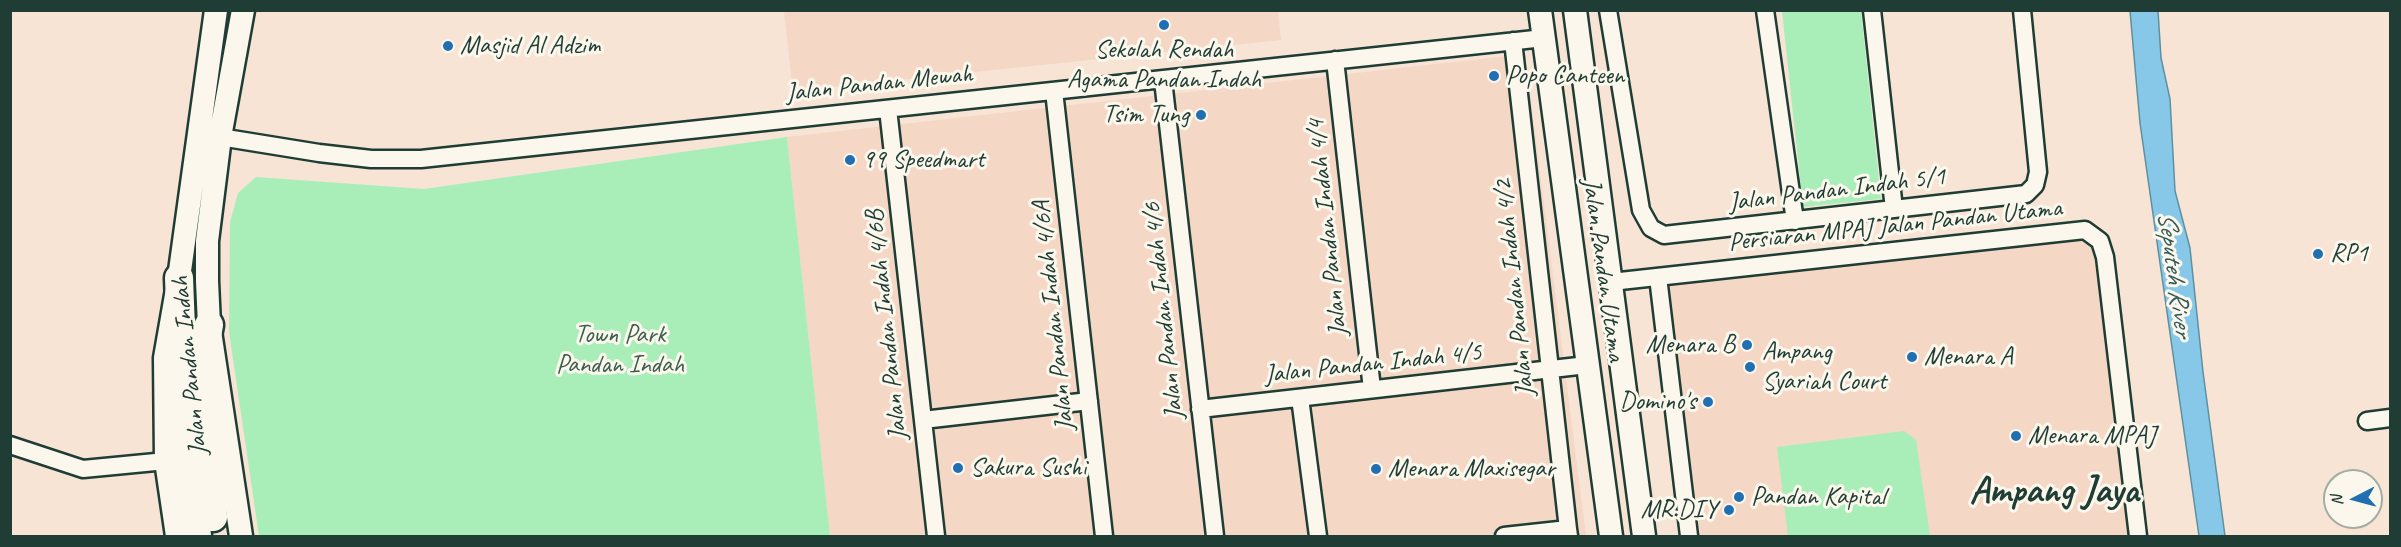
<!DOCTYPE html>
<style>
body{margin:0}
#map{position:relative;width:2401px;height:547px;overflow:hidden;background:#f7e4d5;font-family:Caveat,sans-serif}
canvas{display:block}
.frame{position:absolute;inset:0;border:12px solid #1f3d34;pointer-events:none}
.north{position:absolute;left:2323px;top:469px;width:60px;height:60px;box-sizing:border-box;background:#fbf7ec;border:2px solid #a3ada2;border-radius:50%;rotate:264deg;font-size:16px;font-weight:700;line-height:24px;text-align:center;color:#1f3d34}
.north::after{content:'';display:block;margin:auto;width:21px;height:27px;background:#1f6fb2;clip-path:polygon(50% 0,100% 100%,50% 72%,0 100%)}
</style>
<div id="map">
<canvas width="2401" height="547"></canvas>
<div class="frame"></div>
<div class="north">N</div>
</div>
<script>
const ctx = document.querySelector('canvas').getContext('2d');
ctx.lineJoin = 'round';
function fill(path, color) { ctx.fillStyle = color; ctx.fill(path, 'evenodd'); }
const shape = rows => new Path2D(rows.map(r => 'M' + r).join(''));
function stroke(path, color, width, dash) { ctx.strokeStyle = color; ctx.lineWidth = width; ctx.lineCap = dash ? 'butt' : 'round'; ctx.setLineDash(dash || []); ctx.stroke(path); }
function write(font, color, halo, rows, align = 'center') {
  ctx.font = font + ' Caveat,sans-serif'; ctx.lineWidth = 6; ctx.setLineDash([]); ctx.textBaseline = 'middle'; ctx.strokeStyle = halo; ctx.fillStyle = color; for (const [text, x, y, turn = 0] of rows) {
    ctx.save(); ctx.translate(x, y); ctx.rotate((+turn || 0) * Math.PI / 180); ctx.textAlign = isNaN(turn) ? turn : align; if (halo) ctx.strokeText(text, 0, 0); ctx.fillText(text, 0, 0); ctx.restore();
  }
}
const built = shape([
 [784,11,1278,11,1281,40,793,91],
 [1525,54,1586,536,830,536,787,137],
 [2080,237,2093,246,2098,259,2131,536,1696,536,1666,283]
]);
const green = shape([
 [1782,11,1861,11,1881,199,1803,207],
 [787,137,830,536,259,536,229,332,230,222,238,193,256,177,424,189],
 [1904,431,1916,440,1930,536,1788,536,1777,447]
]);
const water = shape([
 [2130,11,2158,11,2161,58,2170,99,2175,191,2190,248,2203,372,2225,536,2199,536,2140,123,2130,11]
]);
const minor = shape([
 [1608,10,1641,210,1651,228,1664,235,2026,194,2035,185,2038,172,2022,10],
 [1765,10,1795,221],
 [1872,10,1894,209],
 [1513,41,1568,529],
 [1335,60,1372,389],
 [1163,80,1215,536],
 [1054,91,1104,536],
 [888,109,936,536],
 [220,137,319,153,371,159,421,159,1544,38],
 [1658,277,1689,536],
 [1611,282,2085,230,2100,241,2105,257,2138,536],
 [1300,398,1318,536],
 [1200,409,1587,365],
 [923,420,1089,401],
 [2367,421,2390,418],
 [10,445,83,469,166,461],
 [1504,536,1568,529,1569,536]
]);
const secondary = shape([
 [1540,10,1611,536],
 [1575,10,1644,536],
 [177,536,166,461,165,358,179,278,216,10],
 [241,536,209,325,207,281,207,241,220,137,243,10]
]);
const motorway = shape([
 [179,278,185,431,197,536],
 [209,325,201,369,213,517]
]);
const markers = [
 [1164,25,6,"#1f6fb2"],
 [448,46,6,"#1f6fb2"],
 [1494,76,6,"#1f6fb2"],
 [1201,115,6,"#1f6fb2"],
 [850,160,6,"#1f6fb2"],
 [2318,254,6,"#1f6fb2"],
 [1747,345,6,"#1f6fb2"],
 [1912,357,6,"#1f6fb2"],
 [1750,367,6,"#1f6fb2"],
 [1708,402,6,"#1f6fb2"],
 [2016,436,6,"#1f6fb2"],
 [958,468,6,"#1f6fb2"],
 [1376,469,6,"#1f6fb2"],
 [1739,497,6,"#1f6fb2"],
 [1729,510,6,"#1f6fb2"]
];
const poiNames = [
 ["Masjid Al Adzim",460,46],
 ["Sekolah Rendah",1164,50,"center"],
 ["Agama Pandan Indah",1164,80,"center"],
 ["Popo Canteen",1506,76],
 ["Tsim Tung",1189,115,"right"],
 ["99 Speedmart",862,160],
 ["RP1",2330,254],
 ["Menara B",1735,345,"right"],
 ["Ampang",1762,352],
 ["Syariah Court",1762,382],
 ["Menara A",1924,357],
 ["Domino's",1696,402,"right"],
 ["Menara MPAJ",2028,436],
 ["Sakura Sushi",970,468],
 ["Menara Maxisegar",1388,469],
 ["Pandan Kapital",1751,497],
 ["MR.DIY",1717,510,"right"]
];
const streetNames = [
 ["Jalan Pandan Mewah",879,84,-6],
 ["Jalan Pandan Indah 5/1",1837,190,-7],
 ["Persiaran MPAJ Jalan Pandan Utama",1895,226,-6],
 ["Jalan Pandan Indah 4/4",1328,228,-96],
 ["Jalan Pandan Utama",1603,270,82],
 ["Jalan Pandan Indah 4/2",1515,288,-96],
 ["Jalan Pandan Indah 4/6",1164,311,-96],
 ["Jalan Pandan Indah 4/6A",1054,316,-96],
 ["Jalan Pandan Indah 4/6B",887,325,-96],
 ["Jalan Pandan Indah 4/5",1373,364,-6],
 ["Jalan Pandan Indah",190,366,-96]
];
const parkNames = [
 ["Town Park",620,335],
 ["Pandan Indah",620,365]
];
const waterNames = [
 ["Seputeh River",2174,274,82]
];
const townNames = [
 ["Ampang Jaya",2054,492]
];
fill(built, '#f4d7c5');
fill(green, '#a9eeb9');
fill(water, '#87c8e8');
stroke(water, '#5d90a0', 1.5);
stroke(minor, '#1f3d34', 21);
stroke(secondary, '#1f3d34', 27);
stroke(motorway, '#1f3d34', 33);
stroke(minor, '#fbf7ec', 16);
stroke(secondary, '#fbf7ec', 22);
stroke(motorway, '#fbf7ec', 28);
for (const [x, y, r, color] of markers) { const dot = new Path2D(); dot.arc(x, y, r, 0, 2 * Math.PI); ctx.fillStyle = color; ctx.fill(dot); stroke(dot, '#fbf7ec', 2); }
write('26px', '#1f3d34', '#fbf7ec', poiNames, 'left');
write('26px', '#1f3d34', '#fbf7ec', streetNames);
write('26px', '#3b604f', '#fbf7ec', parkNames);
write('italic 27px', '#345958', '#fbf7ec', waterNames);
write('bold 38px', '#1f3d34', '#fbf7ec', townNames);
</script>
